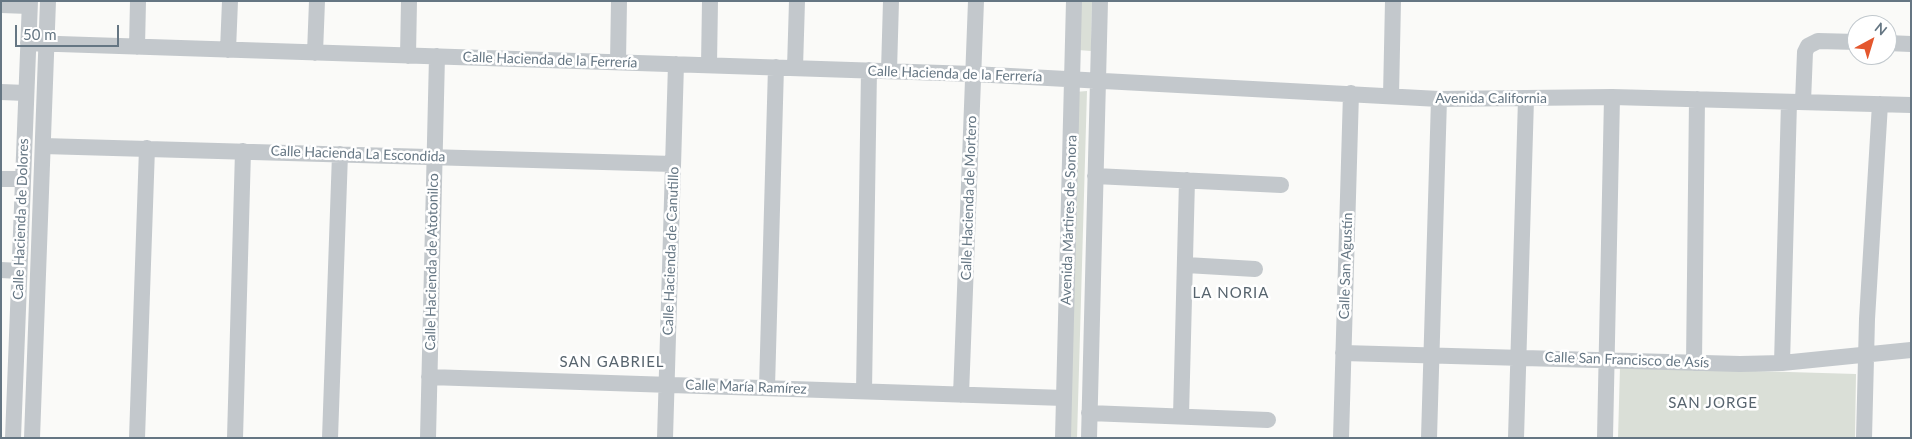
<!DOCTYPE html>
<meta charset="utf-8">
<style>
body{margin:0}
#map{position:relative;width:1912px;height:439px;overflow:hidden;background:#fafaf8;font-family:Lato,sans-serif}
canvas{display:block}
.frame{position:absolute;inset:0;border:2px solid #657683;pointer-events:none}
.north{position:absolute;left:1847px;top:15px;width:50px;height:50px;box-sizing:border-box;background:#fff;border:1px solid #c1c8cd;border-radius:50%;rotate:39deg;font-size:14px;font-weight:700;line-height:20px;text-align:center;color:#657683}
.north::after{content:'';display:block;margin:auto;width:18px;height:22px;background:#e4572e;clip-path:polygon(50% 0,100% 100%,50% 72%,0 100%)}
.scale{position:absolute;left:15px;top:25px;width:104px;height:22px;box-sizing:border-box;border:2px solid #657683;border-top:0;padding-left:6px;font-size:15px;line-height:18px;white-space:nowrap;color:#657683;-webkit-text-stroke:4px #fff;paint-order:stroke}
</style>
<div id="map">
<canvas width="1912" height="439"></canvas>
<div class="frame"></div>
<div class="north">N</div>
<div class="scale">50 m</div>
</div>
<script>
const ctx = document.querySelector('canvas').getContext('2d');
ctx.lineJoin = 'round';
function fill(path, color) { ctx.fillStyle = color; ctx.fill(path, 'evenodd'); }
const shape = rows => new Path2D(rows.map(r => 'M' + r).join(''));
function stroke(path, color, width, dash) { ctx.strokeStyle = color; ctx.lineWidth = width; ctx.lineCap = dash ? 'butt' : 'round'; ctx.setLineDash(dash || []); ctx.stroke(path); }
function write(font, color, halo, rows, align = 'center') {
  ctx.font = font + ' Lato,sans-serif'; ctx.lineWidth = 5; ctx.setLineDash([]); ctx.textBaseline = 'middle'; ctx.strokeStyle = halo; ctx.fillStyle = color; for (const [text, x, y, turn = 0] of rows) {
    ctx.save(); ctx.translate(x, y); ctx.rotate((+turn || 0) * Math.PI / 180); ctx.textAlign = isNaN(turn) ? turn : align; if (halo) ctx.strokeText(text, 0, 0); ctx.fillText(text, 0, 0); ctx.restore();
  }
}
const green = shape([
 [1079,1,1092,1,1091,51,1078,50],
 [1087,91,1077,438,1066,438,1075,92],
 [1620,367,1856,374,1855,438,1618,438]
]);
const minor = shape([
 [1,5,29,6],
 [28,43,973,74,1439,99,1612,97,1911,105],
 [1887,43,1911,44],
 [137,47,138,1],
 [228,50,230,1],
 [315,53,317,1],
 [408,56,409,1],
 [618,62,619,1],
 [709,65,710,1],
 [795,68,797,1],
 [889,71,891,1],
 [1,92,26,93],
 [1391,96,1393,1],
 [1803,102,1805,52,1808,46,1818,41,1857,42],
 [43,146,673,164],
 [1095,176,1281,185],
 [1,179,23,179],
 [1186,265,1255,269],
 [1,270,19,271],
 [1343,353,1740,364,1782,363,1911,350],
 [1694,363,1697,99],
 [1782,363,1789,102],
 [429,377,1064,398],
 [767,387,776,67],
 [864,391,869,70],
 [961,395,976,1],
 [1089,413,1268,420],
 [1181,416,1187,180],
 [13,438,30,1],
 [32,438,48,1],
 [137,438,147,148],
 [235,438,243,151],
 [330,438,340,154],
 [428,438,437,56],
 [665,438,676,64],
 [1063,438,1074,1],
 [1089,438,1100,1],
 [1341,438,1351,93],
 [1429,438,1439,99],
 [1516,438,1526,99],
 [1605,438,1612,97],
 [1864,438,1867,319,1880,104]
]);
const streetNames = [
 ["Calle Hacienda de la Ferrería",550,60,2],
 ["Calle Hacienda de la Ferrería",955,74,2],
 ["Avenida California",1491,98],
 ["Calle Hacienda La Escondida",358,154,2],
 ["Calle Hacienda de Mortero",969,198,-88],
 ["Calle Hacienda de Dolores",21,219,-88],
 ["Avenida Mártires de Sonora",1069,220,-88],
 ["Calle Hacienda de Canutillo",671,251,-88],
 ["Calle Hacienda de Atotonilco",432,262,-89],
 ["Calle San Agustín",1346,266,-88],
 ["Calle San Francisco de Asís",1627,360,2],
 ["Calle María Ramírez",746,387,2]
];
const neighbourhoodNames = [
 ["LA NORIA",1231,293],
 ["SAN GABRIEL",612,362],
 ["SAN JORGE",1713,403]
];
fill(green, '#dadfd7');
stroke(minor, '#c3c8cc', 16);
write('14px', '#657683', '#fff', streetNames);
ctx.letterSpacing = '1px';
write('15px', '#57646e', '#fff', neighbourhoodNames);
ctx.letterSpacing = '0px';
</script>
